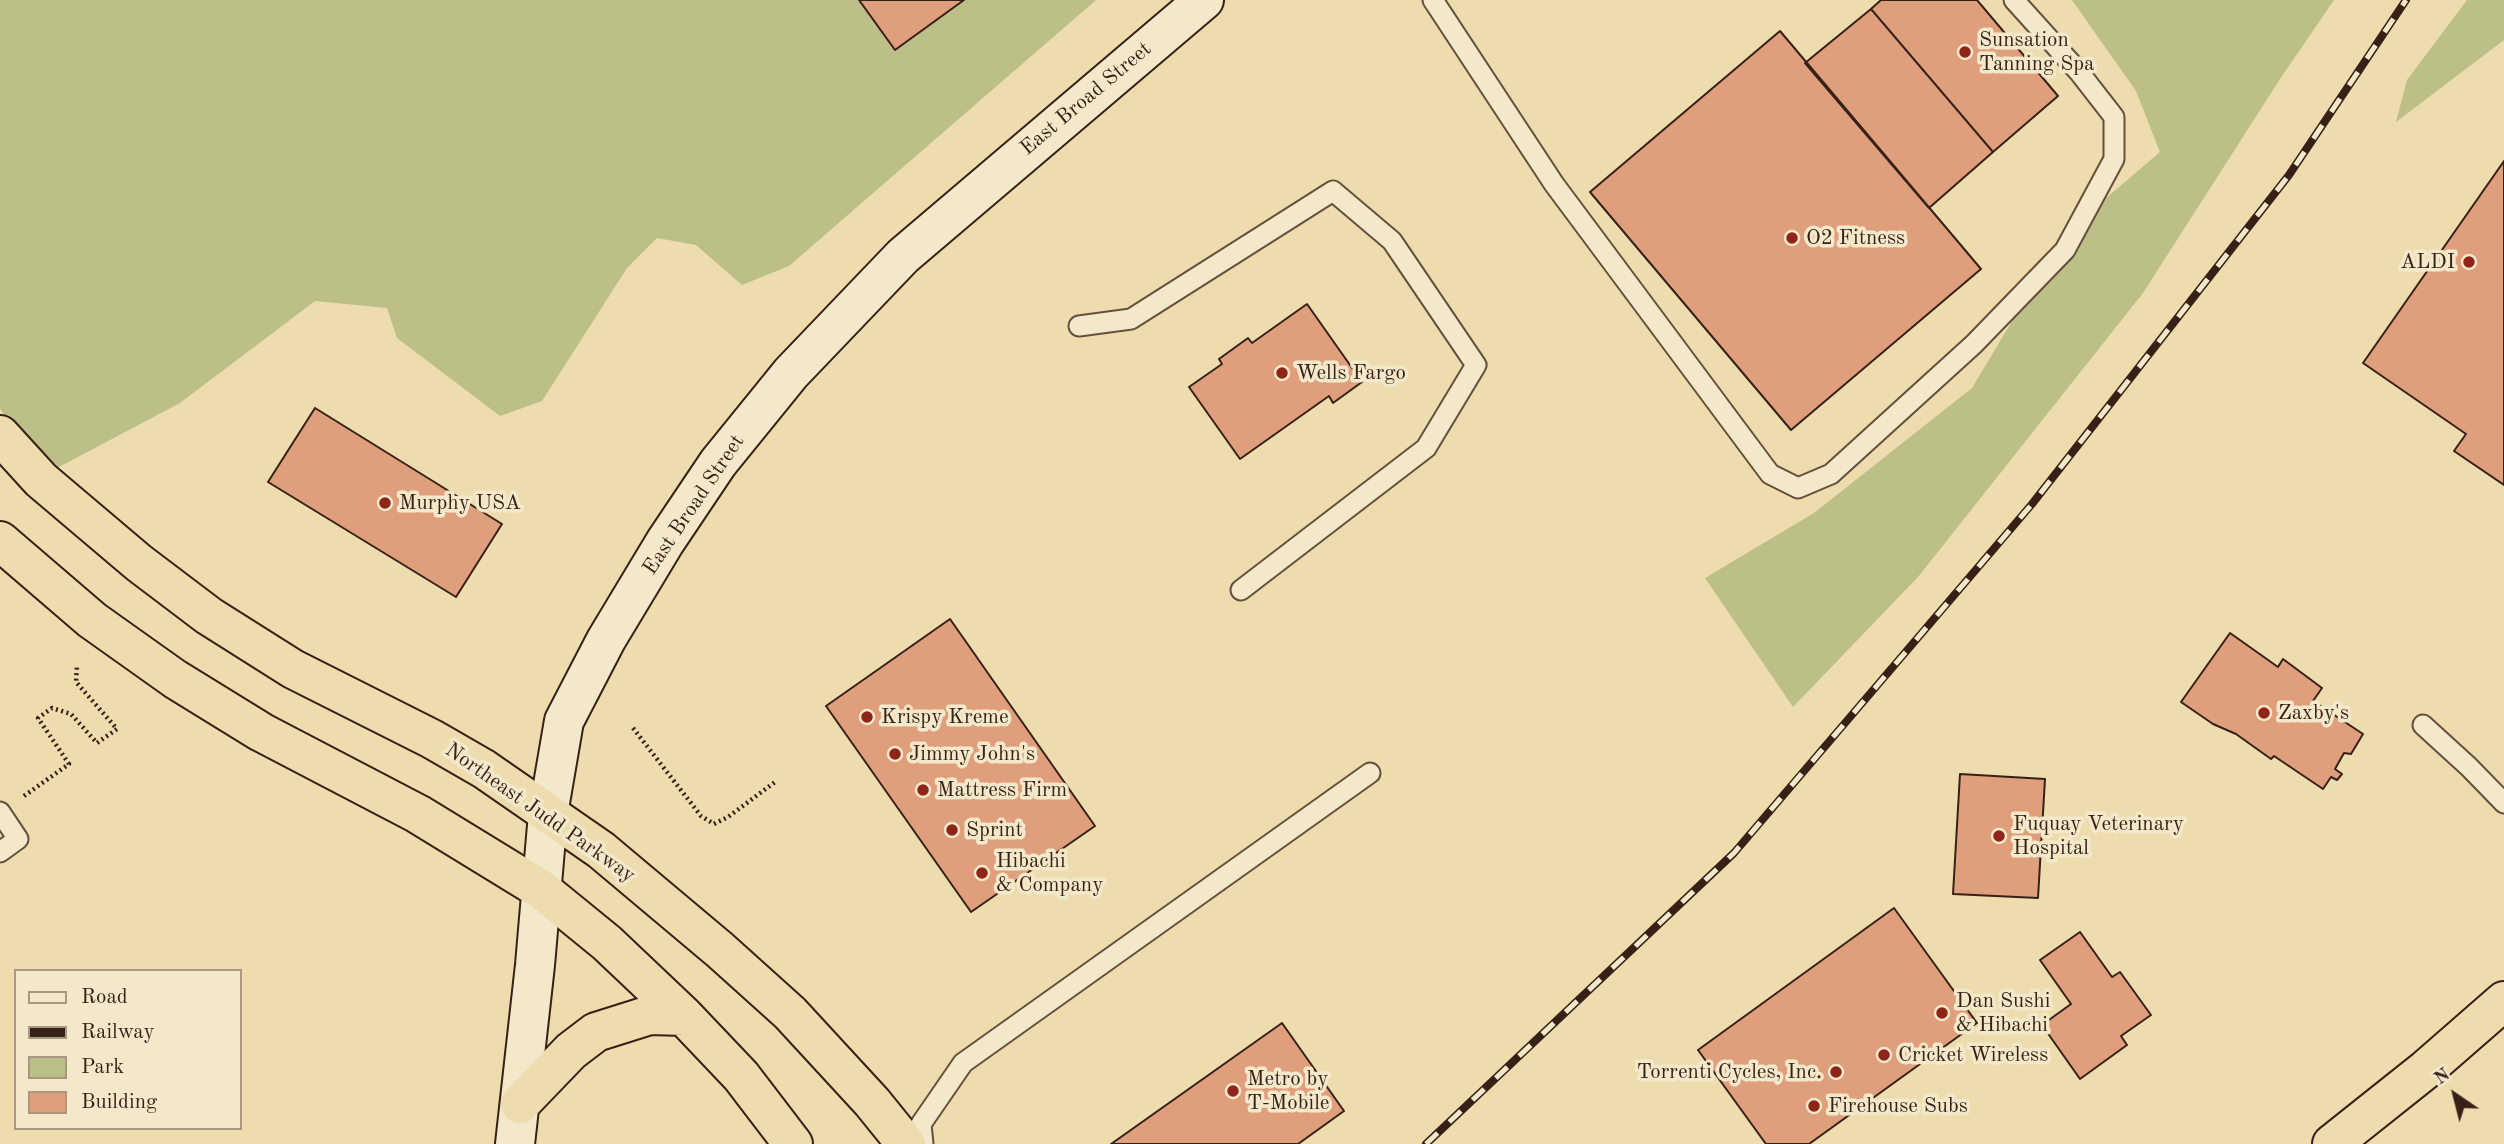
<!DOCTYPE html>
<style>
body{margin:0}
#map{position:relative;width:2504px;height:1144px;overflow:hidden;background:#eddcad;font-family:"Old Standard TT",serif}
canvas{display:block}
.legend{position:absolute;left:14px;top:969px;width:228px;height:161px;box-sizing:border-box;background:#f3e8ca;border:2px solid #a89882;margin:0;padding:9px 12px;list-style:none;font-size:21px;color:#372117}
.legend li{display:flex;align-items:center;gap:14px;height:35px}
.legend b{width:35px;border:2px solid #a89882}
.north{position:absolute;left:2420px;top:1060px;width:70px;height:70px;-webkit-text-stroke:5px #f3e8ca;paint-order:stroke;rotate:325deg;font-size:19px;font-weight:700;line-height:28px;text-align:center;color:#372117}
.north::after{content:'';display:block;margin:auto;width:24px;height:32px;background:#372117;clip-path:polygon(50% 0,100% 100%,50% 72%,0 100%)}
</style>
<div id="map">
<canvas width="2504" height="1144"></canvas>
<ul class="legend">
<li><b style="height:9px;background:#f3e8ca"></b>Road</li>
<li><b style="height:9px;background:#372117"></b>Railway</li>
<li><b style="height:19px;background:#bcbf87"></b>Park</li>
<li><b style="height:19px;background:#e09f7c"></b>Building</li>
</ul>
<div class="north">N</div>
</div>
<script>
const ctx = document.querySelector('canvas').getContext('2d');
ctx.lineJoin = 'round';
function fill(path, color) { ctx.fillStyle = color; ctx.fill(path, 'evenodd'); }
const shape = rows => new Path2D(rows.map(r => 'M' + r).join(''));
function stroke(path, color, width, dash) { ctx.strokeStyle = color; ctx.lineWidth = width; ctx.lineCap = dash ? 'butt' : 'round'; ctx.setLineDash(dash || []); ctx.stroke(path); }
function write(font, color, halo, rows, align = 'center') {
  ctx.font = font + ' "Old Standard TT",serif'; ctx.lineWidth = 7; ctx.setLineDash([]); ctx.textBaseline = 'middle'; ctx.strokeStyle = halo; ctx.fillStyle = color; for (const [text, x, y, turn = 0] of rows) {
    ctx.save(); ctx.translate(x, y); ctx.rotate((+turn || 0) * Math.PI / 180); ctx.textAlign = isNaN(turn) ? turn : align; if (halo) ctx.strokeText(text, 0, 0); ctx.fillText(text, 0, 0); ctx.restore();
  }
}
const green = shape([
 [0,0,1096,0,789,266,742,285,696,245,657,238,627,268,542,401,500,416,397,338,387,308,315,301,180,403,57,468,8,420,0,409],
 [2072,0,2334,0,2280,79,2143,293,1918,577,1793,707,1705,578,1814,513,1972,388,2064,234,2160,152,2136,91],
 [2467,0,2504,0,2504,40,2396,122,2407,80]
]);
const building = shape([
 [859,0,964,0,895,50,859,0],
 [1881,0,1977,0,2058,96,1993,152,1871,9,1881,0],
 [1871,9,1993,152,1929,208,1805,63,1871,9],
 [1780,31,1981,269,1791,430,1590,192,1780,31],
 [2504,161,2504,485,2454,451,2466,434,2363,363,2504,161],
 [1307,304,1362,382,1333,403,1329,396,1240,459,1189,387,1222,364,1219,359,1248,338,1252,343,1307,304],
 [315,408,502,524,456,597,268,482,315,408],
 [950,619,1095,826,971,912,826,706,950,619],
 [2230,633,2278,667,2283,659,2322,688,2313,701,2363,734,2351,754,2344,753,2335,769,2342,774,2337,780,2331,777,2323,789,2274,756,2271,759,2236,734,2213,724,2181,702,2230,633],
 [1960,774,2045,779,2038,898,1953,894,1960,774],
 [1894,908,1977,1023,1809,1144,1766,1144,1698,1050,1894,908],
 [2080,932,2112,977,2120,972,2151,1015,2121,1036,2127,1045,2080,1079,2042,1025,2071,1004,2040,960,2080,932],
 [1282,1023,1344,1111,1298,1144,1111,1144,1282,1023]
]);
const path = shape([
 [633,728,701,816,714,824,728,817,775,782],
 [24,796,69,764,38,718,52,708,71,714,97,743,117,729,76,682,77,666]
]);
const service = shape([
 [1433,0,1554,184,1770,474,1798,488,1831,474,1974,344,2065,250,2114,159,2114,117,2079,72,2014,0],
 [1079,326,1131,319,1333,191,1392,241,1476,365,1426,448,1241,590],
 [2423,725,2469,767,2504,803],
 [0,812,18,839,0,852],
 [923,1144,921,1124,963,1063,1370,773]
]);
const secondary = shape([
 [515,1144,535,965,548,814,564,721,606,640,665,542,718,463,791,373,903,256,1204,0]
]);
const trunk = shape([
 [0,435,41,480,139,563,209,616,293,669,432,739,484,769,601,850,720,950,790,1013,872,1102,906,1144],
 [0,541,92,620,175,679,261,732,418,814,542,890,607,943,684,1016,741,1076,793,1144],
 [520,1104,571,1051,596,1032,650,1015,684,1016],
 [2332,1144,2425,1070,2504,1001]
]);
const rail = shape([
 [1426,1144,1734,853,2032,504,2289,175,2406,0]
]);
const markers = [
 [1965,52,7,"#8f2418"],
 [1792,238,7,"#8f2418"],
 [2469,262,7,"#8f2418"],
 [1282,373,7,"#8f2418"],
 [385,503,7,"#8f2418"],
 [2264,713,7,"#8f2418"],
 [867,717,7,"#8f2418"],
 [895,754,7,"#8f2418"],
 [923,790,7,"#8f2418"],
 [952,830,7,"#8f2418"],
 [1999,836,7,"#8f2418"],
 [982,873,7,"#8f2418"],
 [1942,1013,7,"#8f2418"],
 [1884,1055,7,"#8f2418"],
 [1836,1072,7,"#8f2418"],
 [1233,1091,7,"#8f2418"],
 [1814,1106,7,"#8f2418"]
];
const poiNames = [
 ["Sunsation",1979,40],
 ["Tanning Spa",1979,64],
 ["O2 Fitness",1806,238],
 ["ALDI",2455,262,"right"],
 ["Wells Fargo",1296,373],
 ["Murphy USA",399,503],
 ["Zaxby's",2278,713],
 ["Krispy Kreme",881,717],
 ["Jimmy John's",909,754],
 ["Mattress Firm",937,790],
 ["Fuquay Veterinary",2013,824],
 ["Hospital",2013,848],
 ["Sprint",966,830],
 ["Hibachi",996,861],
 ["& Company",996,885],
 ["Dan Sushi",1956,1001],
 ["& Hibachi",1956,1025],
 ["Cricket Wireless",1898,1055],
 ["Torrenti Cycles, Inc.",1822,1072,"right"],
 ["Metro by",1247,1079],
 ["T-Mobile",1247,1103],
 ["Firehouse Subs",1828,1106]
];
const streetNames = [
 ["East Broad Street",1086,99,-40],
 ["East Broad Street",694,505,-56],
 ["Northeast Judd Parkway",540,813,35]
];
fill(green, '#bcbf87');
fill(building, '#e09f7c');
stroke(building, '#372117', 2);
stroke(service, '#64503c', 23);
stroke(secondary, '#372117', 42);
stroke(trunk, '#372117', 42);
stroke(path, '#372117', 4.5, [2, 3.5]);
stroke(service, '#f3e8ca', 19);
stroke(secondary, '#f3e8ca', 38);
stroke(trunk, '#eddcad', 38);
stroke(rail, '#372117', 8);
stroke(rail, '#f3e8ca', 5, [16]);
for (const [x, y, r, color] of markers) { const dot = new Path2D(); dot.arc(x, y, r, 0, 2 * Math.PI); ctx.fillStyle = color; ctx.fill(dot); stroke(dot, '#f3e8ca', 2.5); }
write('21px', '#372117', '#f3e8ca', poiNames, 'left');
write('21px', '#372117', '#f3e8ca', streetNames);
</script>
